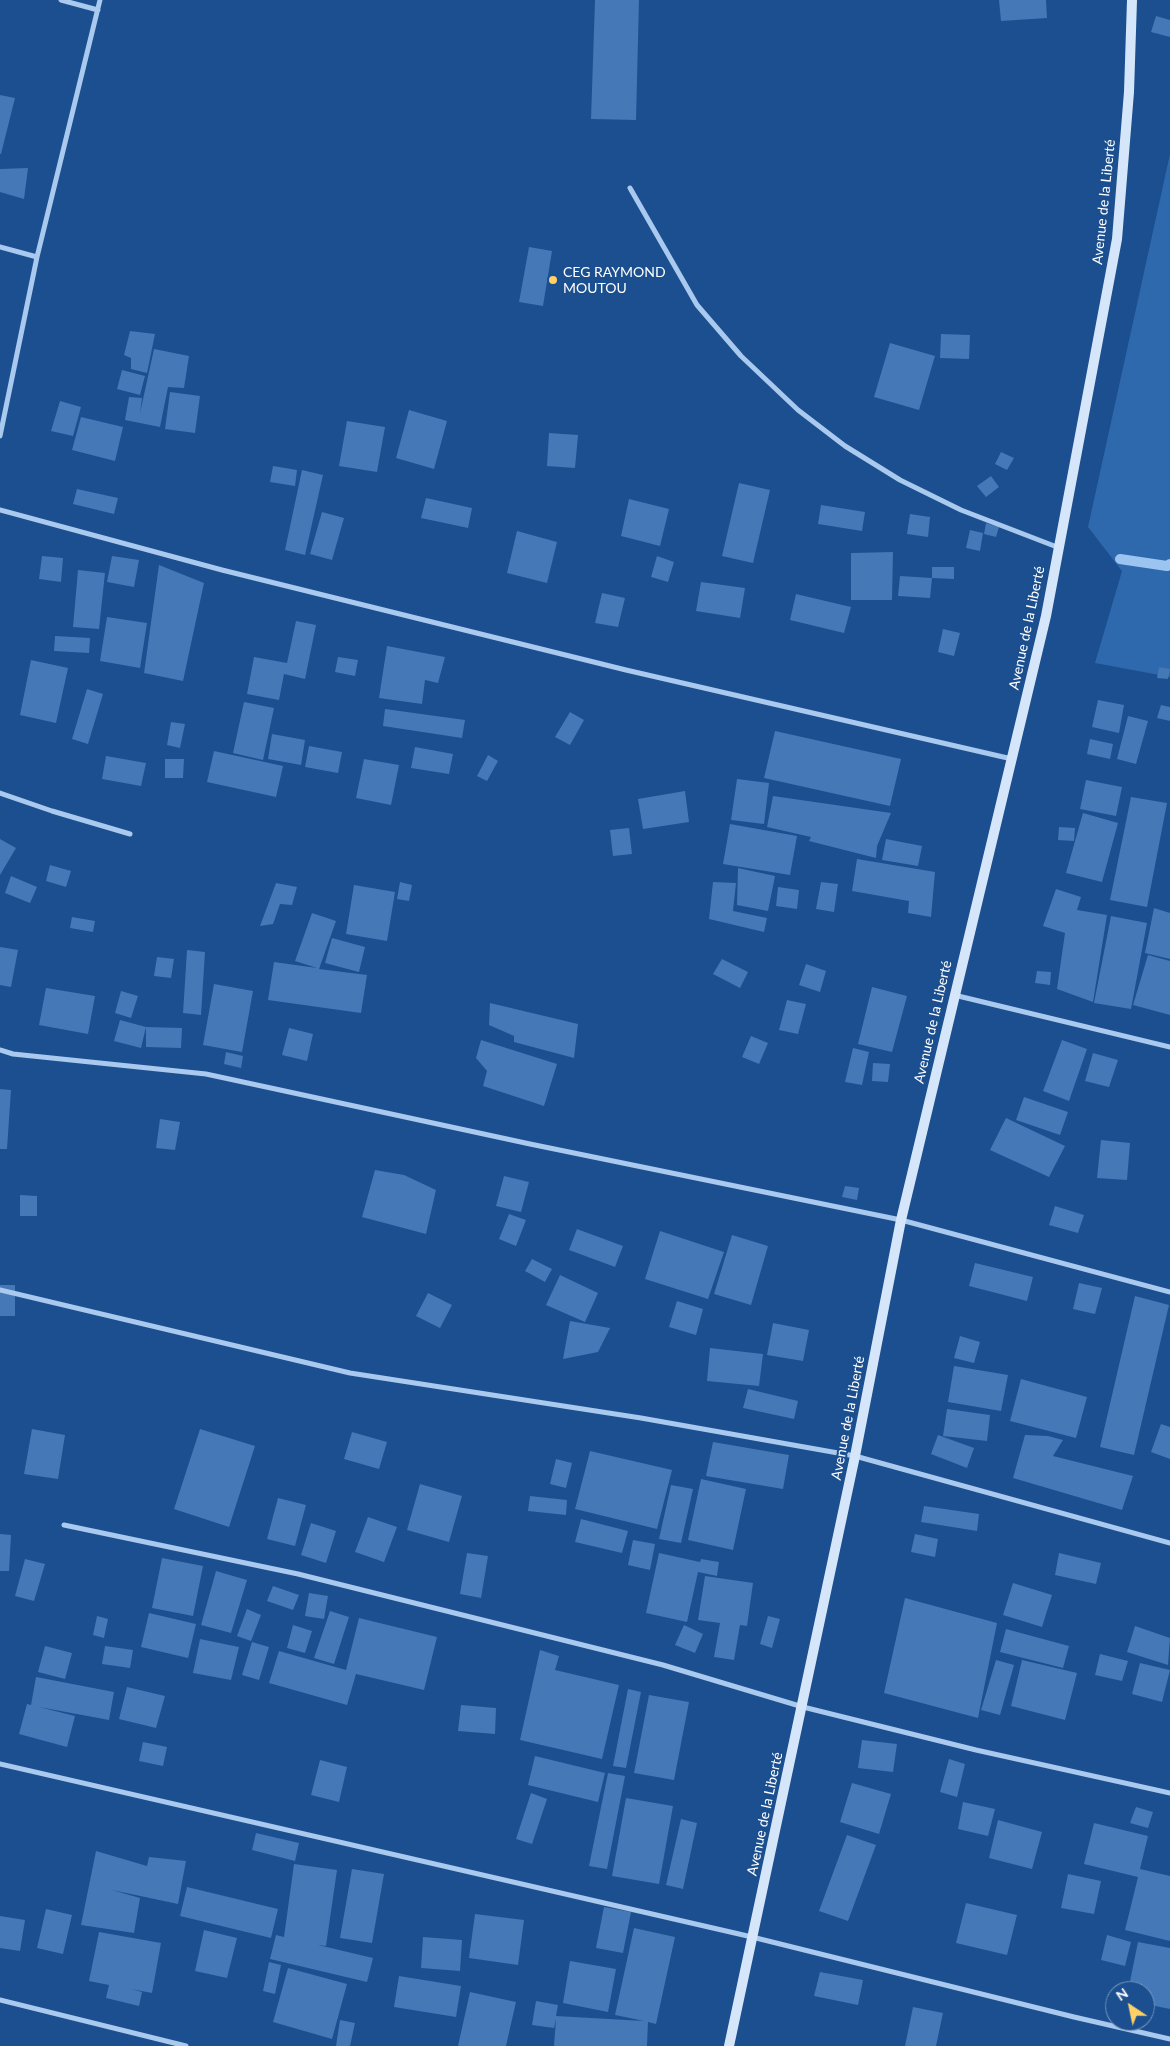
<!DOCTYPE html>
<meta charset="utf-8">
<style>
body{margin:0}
#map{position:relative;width:1170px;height:2046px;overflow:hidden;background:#1b4f8f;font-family:Lato,sans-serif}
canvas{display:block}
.north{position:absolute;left:1105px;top:1981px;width:50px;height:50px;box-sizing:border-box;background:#1b4f8f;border:1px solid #7695bc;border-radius:50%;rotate:326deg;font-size:14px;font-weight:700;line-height:20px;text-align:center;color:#fff}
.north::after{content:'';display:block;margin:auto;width:18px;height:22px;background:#ffd166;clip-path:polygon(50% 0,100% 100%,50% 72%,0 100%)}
</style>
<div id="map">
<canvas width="1170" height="2046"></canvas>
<div class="north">N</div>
</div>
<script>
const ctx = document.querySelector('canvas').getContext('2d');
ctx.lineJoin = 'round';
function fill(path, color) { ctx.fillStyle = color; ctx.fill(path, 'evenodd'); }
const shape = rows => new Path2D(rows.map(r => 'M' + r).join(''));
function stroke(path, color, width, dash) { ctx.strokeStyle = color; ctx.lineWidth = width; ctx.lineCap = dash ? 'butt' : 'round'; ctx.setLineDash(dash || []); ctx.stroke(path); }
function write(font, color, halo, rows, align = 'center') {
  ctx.font = font + ' Lato,sans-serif'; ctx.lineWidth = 4; ctx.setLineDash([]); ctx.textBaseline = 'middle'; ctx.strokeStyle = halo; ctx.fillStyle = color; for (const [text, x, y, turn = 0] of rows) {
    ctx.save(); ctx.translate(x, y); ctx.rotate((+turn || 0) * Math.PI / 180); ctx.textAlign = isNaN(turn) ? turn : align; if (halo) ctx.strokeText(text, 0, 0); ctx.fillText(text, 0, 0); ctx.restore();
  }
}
const green = shape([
 [1170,154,1170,677,1095,663,1122,571,1088,527]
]);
const stream = shape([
 [1120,559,1167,566,1170,564]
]);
const building = shape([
 [595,0,639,0,636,120,591,119],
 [999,0,1046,0,1047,18,1001,21],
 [1156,16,1170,20,1170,37,1151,32],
 [0,95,15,98,1,154,0,154],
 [28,168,24,199,0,192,0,169],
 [529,247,552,251,543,306,519,302],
 [130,331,155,334,147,373,131,369,131,358,124,355],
 [941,334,970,335,969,359,940,358],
 [890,343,935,356,919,410,874,397],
 [154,349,189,356,184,388,168,387,160,427,125,420,129,397,142,398,140,413],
 [122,370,145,376,140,395,117,389],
 [170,392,200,396,195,433,165,429],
 [60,401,81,407,73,436,51,431],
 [409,410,447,421,434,469,396,458],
 [81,417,123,427,115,461,72,450],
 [347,421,385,427,377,472,339,466],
 [549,433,578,435,575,468,547,466],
 [1001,452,1014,458,1007,470,995,464],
 [273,466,297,470,295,486,270,482],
 [302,470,323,475,305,555,285,550],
 [991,476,999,487,986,497,977,486],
 [739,483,770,490,753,563,722,556],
 [77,489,118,498,114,514,73,504],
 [426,498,472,508,468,528,421,518],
 [629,499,669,509,660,546,621,536],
 [821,505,865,512,862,531,818,524],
 [322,512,344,518,332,560,310,554],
 [910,514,930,517,928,537,907,534],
 [986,523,999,527,996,537,984,534],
 [970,530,983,533,980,551,966,548],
 [517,531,557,542,547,583,507,573],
 [893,552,892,600,851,600,851,553],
 [42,556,63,558,61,582,39,579],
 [112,556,139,560,134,587,107,582],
 [657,556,674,562,668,582,651,577],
 [159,565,204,583,183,681,144,673],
 [932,567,954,567,954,579,932,578],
 [78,570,105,573,99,629,73,627],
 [900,576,932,578,930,598,898,596],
 [701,582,745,588,740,618,696,611],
 [602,593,625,598,618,627,595,623],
 [796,594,851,607,844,633,790,620],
 [107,617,147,623,140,668,100,661],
 [296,621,316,625,305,679,284,674,279,700,247,694,254,657,287,663],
 [943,629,960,633,954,656,938,652],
 [55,636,90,638,89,653,54,651],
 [387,646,445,657,438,683,425,680,422,704,379,698],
 [338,657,358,660,355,676,335,672],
 [31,660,68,668,56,723,20,715],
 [1159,667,1170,669,1168,679,1157,678],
 [87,689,103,694,88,744,72,739],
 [1098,700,1124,705,1119,733,1092,727],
 [244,702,274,708,263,760,233,753],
 [1161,705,1170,707,1170,721,1157,718],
 [385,709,465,720,462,738,383,726],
 [570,712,584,720,570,745,555,737],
 [1128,716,1148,721,1136,764,1117,759],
 [171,722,185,724,180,748,167,745],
 [775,731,901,759,890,806,764,778],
 [272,734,305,740,301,765,268,759],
 [1090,739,1113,744,1110,759,1087,754],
 [309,746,342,752,338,773,305,767],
 [415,747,453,754,449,774,411,768],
 [214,751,283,766,276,797,207,782],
 [488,755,498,761,487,781,477,776],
 [106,756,146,763,141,786,102,779],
 [165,759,184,759,183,778,165,778],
 [364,759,399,765,391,805,356,798],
 [737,779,769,783,764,824,731,820],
 [1086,780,1122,787,1116,816,1080,809],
 [685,791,689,822,643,829,638,799],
 [773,796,891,813,877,846,876,858,809,841,811,837,767,827],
 [1131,797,1167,803,1147,907,1110,900],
 [1083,813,1118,823,1102,882,1066,873],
 [730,824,797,836,790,875,723,864],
 [1059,827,1075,828,1074,841,1058,840],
 [629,828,632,854,613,856,610,830],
 [0,839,16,848,0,875],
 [886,839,922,846,918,866,882,860],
 [857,859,935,872,931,917,908,913,909,901,852,891],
 [50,865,71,871,66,887,46,881],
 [738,868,775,876,768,911,737,905],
 [11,876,37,887,30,903,5,893],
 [400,882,412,885,409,901,397,899],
 [713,882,736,883,733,911,767,918,764,932,709,919],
 [821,882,838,884,834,912,816,909],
 [276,883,297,887,292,905,280,904,273,924,260,926],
 [354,885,395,892,387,941,346,934],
 [778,887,799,890,797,909,776,906],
 [1056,889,1081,897,1077,910,1107,915,1093,1002,1057,989,1065,933,1043,926],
 [1154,908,1170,913,1170,959,1145,953],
 [312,913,336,921,319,969,367,975,361,1013,268,1000,274,962,317,968,295,961],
 [1111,916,1147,923,1131,1009,1094,1003],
 [72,917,95,921,93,932,70,928],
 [332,938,365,947,359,972,325,963],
 [0,947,18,950,11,987,0,985],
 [187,950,205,952,201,1015,183,1013],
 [1148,955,1170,961,1170,1015,1133,1005],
 [157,957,174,959,171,978,154,976],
 [722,959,748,972,740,988,713,974],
 [806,964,826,971,820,992,799,985],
 [1037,971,1051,972,1050,985,1035,983],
 [214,984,253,991,242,1052,203,1045],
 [872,987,907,996,892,1052,858,1044],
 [46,988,95,996,88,1034,39,1025],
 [121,991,138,996,131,1018,115,1013],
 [787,1000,806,1004,798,1034,779,1030],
 [490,1003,578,1024,574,1058,514,1042,514,1036,489,1025],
 [120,1020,146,1027,141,1048,114,1041],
 [146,1027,182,1028,181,1048,146,1047],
 [289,1028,313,1034,307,1061,282,1055],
 [751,1036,768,1043,759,1064,742,1057],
 [481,1040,557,1064,544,1106,483,1086,487,1071,476,1058],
 [1062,1040,1087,1049,1069,1101,1043,1091],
 [853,1048,869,1052,862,1085,845,1082],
 [226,1052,243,1056,241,1068,224,1064],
 [1093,1053,1118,1060,1109,1087,1085,1081],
 [873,1063,890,1064,888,1082,872,1081],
 [0,1089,11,1090,7,1149,0,1149],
 [1024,1097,1068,1112,1060,1135,1016,1120],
 [1006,1118,1065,1146,1049,1177,990,1150],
 [160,1119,180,1122,175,1150,156,1148],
 [1101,1140,1130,1143,1127,1180,1097,1178],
 [375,1170,404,1175,436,1190,426,1234,362,1217],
 [504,1176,529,1182,521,1212,496,1206],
 [845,1186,859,1188,857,1200,842,1197],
 [20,1195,37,1196,37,1216,20,1216],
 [1055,1206,1084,1215,1078,1233,1049,1225],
 [509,1214,526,1220,516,1246,499,1239],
 [577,1229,623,1246,615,1267,569,1250],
 [660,1231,724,1252,708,1299,645,1279],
 [732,1235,768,1246,751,1305,714,1294],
 [532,1259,552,1269,545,1282,525,1271],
 [975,1263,1033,1277,1027,1301,969,1286],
 [560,1275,598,1293,585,1322,546,1305],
 [1079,1283,1102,1288,1095,1314,1073,1309],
 [0,1285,15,1285,15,1316,0,1316],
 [428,1293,452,1305,440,1328,416,1316],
 [1135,1296,1169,1305,1134,1455,1100,1447],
 [677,1301,703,1309,696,1335,669,1327],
 [570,1321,610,1328,598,1352,563,1359],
 [773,1323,809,1330,803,1361,767,1355],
 [960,1336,980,1342,974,1363,954,1358],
 [710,1348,763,1354,759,1386,707,1381],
 [954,1366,1008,1375,1001,1411,948,1402],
 [1021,1379,1087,1397,1076,1438,1010,1421],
 [748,1389,798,1401,794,1419,743,1408],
 [947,1409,990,1415,987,1441,943,1436],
 [1161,1424,1170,1427,1170,1459,1151,1452],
 [32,1429,65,1435,58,1479,24,1474],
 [200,1429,255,1446,229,1527,174,1509],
 [352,1432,387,1442,379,1469,344,1459],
 [938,1435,974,1448,967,1468,931,1454],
 [1025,1435,1048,1436,1063,1440,1053,1456,1133,1476,1122,1510,1013,1478],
 [713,1442,789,1455,783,1489,706,1476],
 [590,1451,672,1470,657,1529,575,1509],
 [556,1459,572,1463,566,1488,550,1484],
 [701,1479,746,1489,733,1550,688,1540],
 [420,1484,462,1496,449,1542,407,1530],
 [671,1485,693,1489,681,1543,659,1539],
 [530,1496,567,1500,566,1515,528,1511],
 [278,1498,306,1505,295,1546,267,1539],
 [924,1506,979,1514,977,1531,921,1522],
 [368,1517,397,1527,384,1562,355,1552],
 [581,1519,628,1531,622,1553,575,1542],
 [311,1523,336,1531,326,1563,301,1555],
 [0,1534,11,1535,9,1571,0,1571],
 [915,1534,938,1539,935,1557,911,1552],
 [633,1540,655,1544,650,1570,628,1565],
 [467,1553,488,1556,481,1598,460,1594],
 [659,1553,700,1562,701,1559,719,1562,717,1576,698,1572,687,1622,646,1613],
 [1059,1553,1101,1563,1096,1584,1055,1575],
 [162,1558,203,1566,193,1616,152,1608],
 [25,1559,45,1564,34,1601,15,1596],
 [216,1571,247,1580,231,1633,201,1625],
 [705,1576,753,1583,747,1626,740,1625,734,1660,714,1657,720,1623,698,1620],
 [1013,1583,1052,1595,1042,1627,1003,1615],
 [273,1586,299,1595,293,1610,267,1601],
 [309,1593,328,1596,324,1619,305,1616],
 [905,1598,997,1623,978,1718,884,1693],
 [247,1609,261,1615,251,1641,237,1636],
 [330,1611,349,1617,334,1664,314,1658],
 [149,1613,196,1624,188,1658,141,1647],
 [97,1616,108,1619,104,1638,93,1635],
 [768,1616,780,1619,772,1648,760,1644],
 [359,1618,437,1637,424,1690,356,1674,347,1705,269,1683,279,1651,346,1670],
 [293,1625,312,1631,305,1653,287,1648],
 [684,1625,703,1634,695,1653,675,1645],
 [1135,1626,1170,1638,1168,1665,1127,1652],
 [1006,1629,1069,1646,1063,1668,1000,1652],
 [200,1639,239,1647,231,1680,193,1673],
 [252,1642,269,1647,259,1680,242,1675],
 [45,1646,72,1653,65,1679,38,1672],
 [105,1646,133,1650,130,1668,102,1664],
 [540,1650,559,1656,555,1670,619,1685,602,1759,520,1740],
 [1100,1654,1128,1661,1122,1681,1095,1675],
 [996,1660,1014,1665,1000,1715,981,1710],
 [1022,1660,1077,1673,1065,1720,1011,1706],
 [1140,1663,1170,1670,1162,1702,1132,1694],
 [36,1677,114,1692,109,1720,39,1707,75,1716,67,1747,19,1734,27,1704,31,1705],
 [127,1687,165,1696,156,1728,119,1719],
 [628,1689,641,1692,626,1768,613,1766],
 [649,1695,689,1702,674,1780,634,1773],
 [461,1705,496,1708,495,1734,458,1731],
 [862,1740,897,1744,893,1772,858,1768],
 [143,1742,167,1747,163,1766,139,1761],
 [535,1756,605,1773,598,1802,528,1785],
 [949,1759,965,1764,957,1797,940,1792],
 [320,1760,347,1767,339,1802,311,1795],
 [608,1773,625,1776,607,1869,589,1866],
 [852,1783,891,1794,879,1834,840,1822],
 [531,1793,547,1799,532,1844,516,1839],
 [626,1798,673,1806,659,1884,612,1876],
 [963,1802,995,1809,988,1836,958,1829],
 [1136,1807,1153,1812,1148,1828,1130,1823],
 [681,1819,697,1823,683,1889,666,1885],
 [998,1820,1042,1832,1032,1869,989,1858],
 [1094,1823,1148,1836,1140,1869,1170,1876,1170,1941,1125,1930,1138,1877,1084,1864],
 [256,1833,299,1843,295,1861,252,1850],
 [847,1835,876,1845,848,1921,819,1911],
 [96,1851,147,1866,149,1857,186,1861,178,1904,112,1890,140,1898,134,1933,81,1925],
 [294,1864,337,1870,326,1946,318,1945,373,1958,367,1982,270,1959,276,1935,284,1937],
 [352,1869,384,1874,372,1943,340,1938],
 [1068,1874,1101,1881,1094,1914,1061,1908],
 [187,1887,278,1909,271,1938,180,1916],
 [966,1903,1017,1915,1007,1955,956,1943],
 [604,1907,631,1912,623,1953,596,1948],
 [46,1909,72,1915,63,1954,37,1948],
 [475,1914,524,1920,518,1965,469,1958],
 [0,1916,25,1920,20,1951,0,1948],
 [634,1928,675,1937,656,2024,648,2022,647,2046,554,2046,556,2019,554,2028,532,2025,536,2001,558,2005,556,2016,644,2021,615,2015],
 [204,1930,237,1938,227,1978,195,1971],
 [99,1932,161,1943,152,1993,131,1989,142,1992,139,2006,106,1998,109,1985,89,1981],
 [1107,1935,1131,1942,1125,1966,1101,1960],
 [423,1937,462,1940,460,1971,421,1968],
 [1138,1942,1170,1948,1170,2009,1145,2004,1145,1991,1128,1991],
 [570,1961,616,1969,608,2012,563,2003],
 [269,1962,281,1965,275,1994,263,1991],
 [288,1968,347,1984,332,2039,273,2022],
 [820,1972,863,1980,858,2005,814,1996],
 [399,1976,461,1986,456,2017,394,2007],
 [470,1992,516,2002,506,2046,458,2046],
 [913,2007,943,2013,936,2046,905,2046],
 [340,2020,355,2023,350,2046,336,2046]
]);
const street = shape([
 [61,0,98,10],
 [630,188,697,305,741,356,798,410,845,446,900,480,961,510,1057,547],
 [0,247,37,257],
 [0,436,37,257,100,0],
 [0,510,222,570,626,670,1012,759],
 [0,793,52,811,130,834],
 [954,995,1170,1047],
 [0,1050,13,1054,206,1074,530,1144,901,1220,1170,1292],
 [0,1290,350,1373,641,1418,855,1456,1170,1543],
 [64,1525,298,1574,663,1665,803,1707,976,1750,1170,1793],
 [0,1764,752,1937,1074,2017,1170,2039],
 [0,2000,186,2046]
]);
const secondary = shape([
 [729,2046,855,1456,901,1220,1046,616,1117,239,1129,92,1132,0]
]);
const markers = [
 [553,280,5,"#ffd166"]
];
const streetNames = [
 ["Avenue de la Liberté",1104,202,-84],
 ["Avenue de la Liberté",1027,628,-78],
 ["Avenue de la Liberté",933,1022,-77],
 ["Avenue de la Liberté",848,1418,-79],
 ["Avenue de la Liberté",765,1814,-78]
];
const poiNames = [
 ["CEG RAYMOND",563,272],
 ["MOUTOU",563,288]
];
fill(green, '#2e69ad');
stroke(stream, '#9cc4f0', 10);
fill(building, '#4478b7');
stroke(street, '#a9c9ee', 5);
stroke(secondary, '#d6e6fa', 10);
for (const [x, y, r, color] of markers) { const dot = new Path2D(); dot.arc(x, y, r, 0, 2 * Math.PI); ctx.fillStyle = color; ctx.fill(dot); stroke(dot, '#1b4f8f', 2); }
write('14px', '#fff', '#1b4f8f', streetNames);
write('14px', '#fff', '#1b4f8f', poiNames, 'left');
</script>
